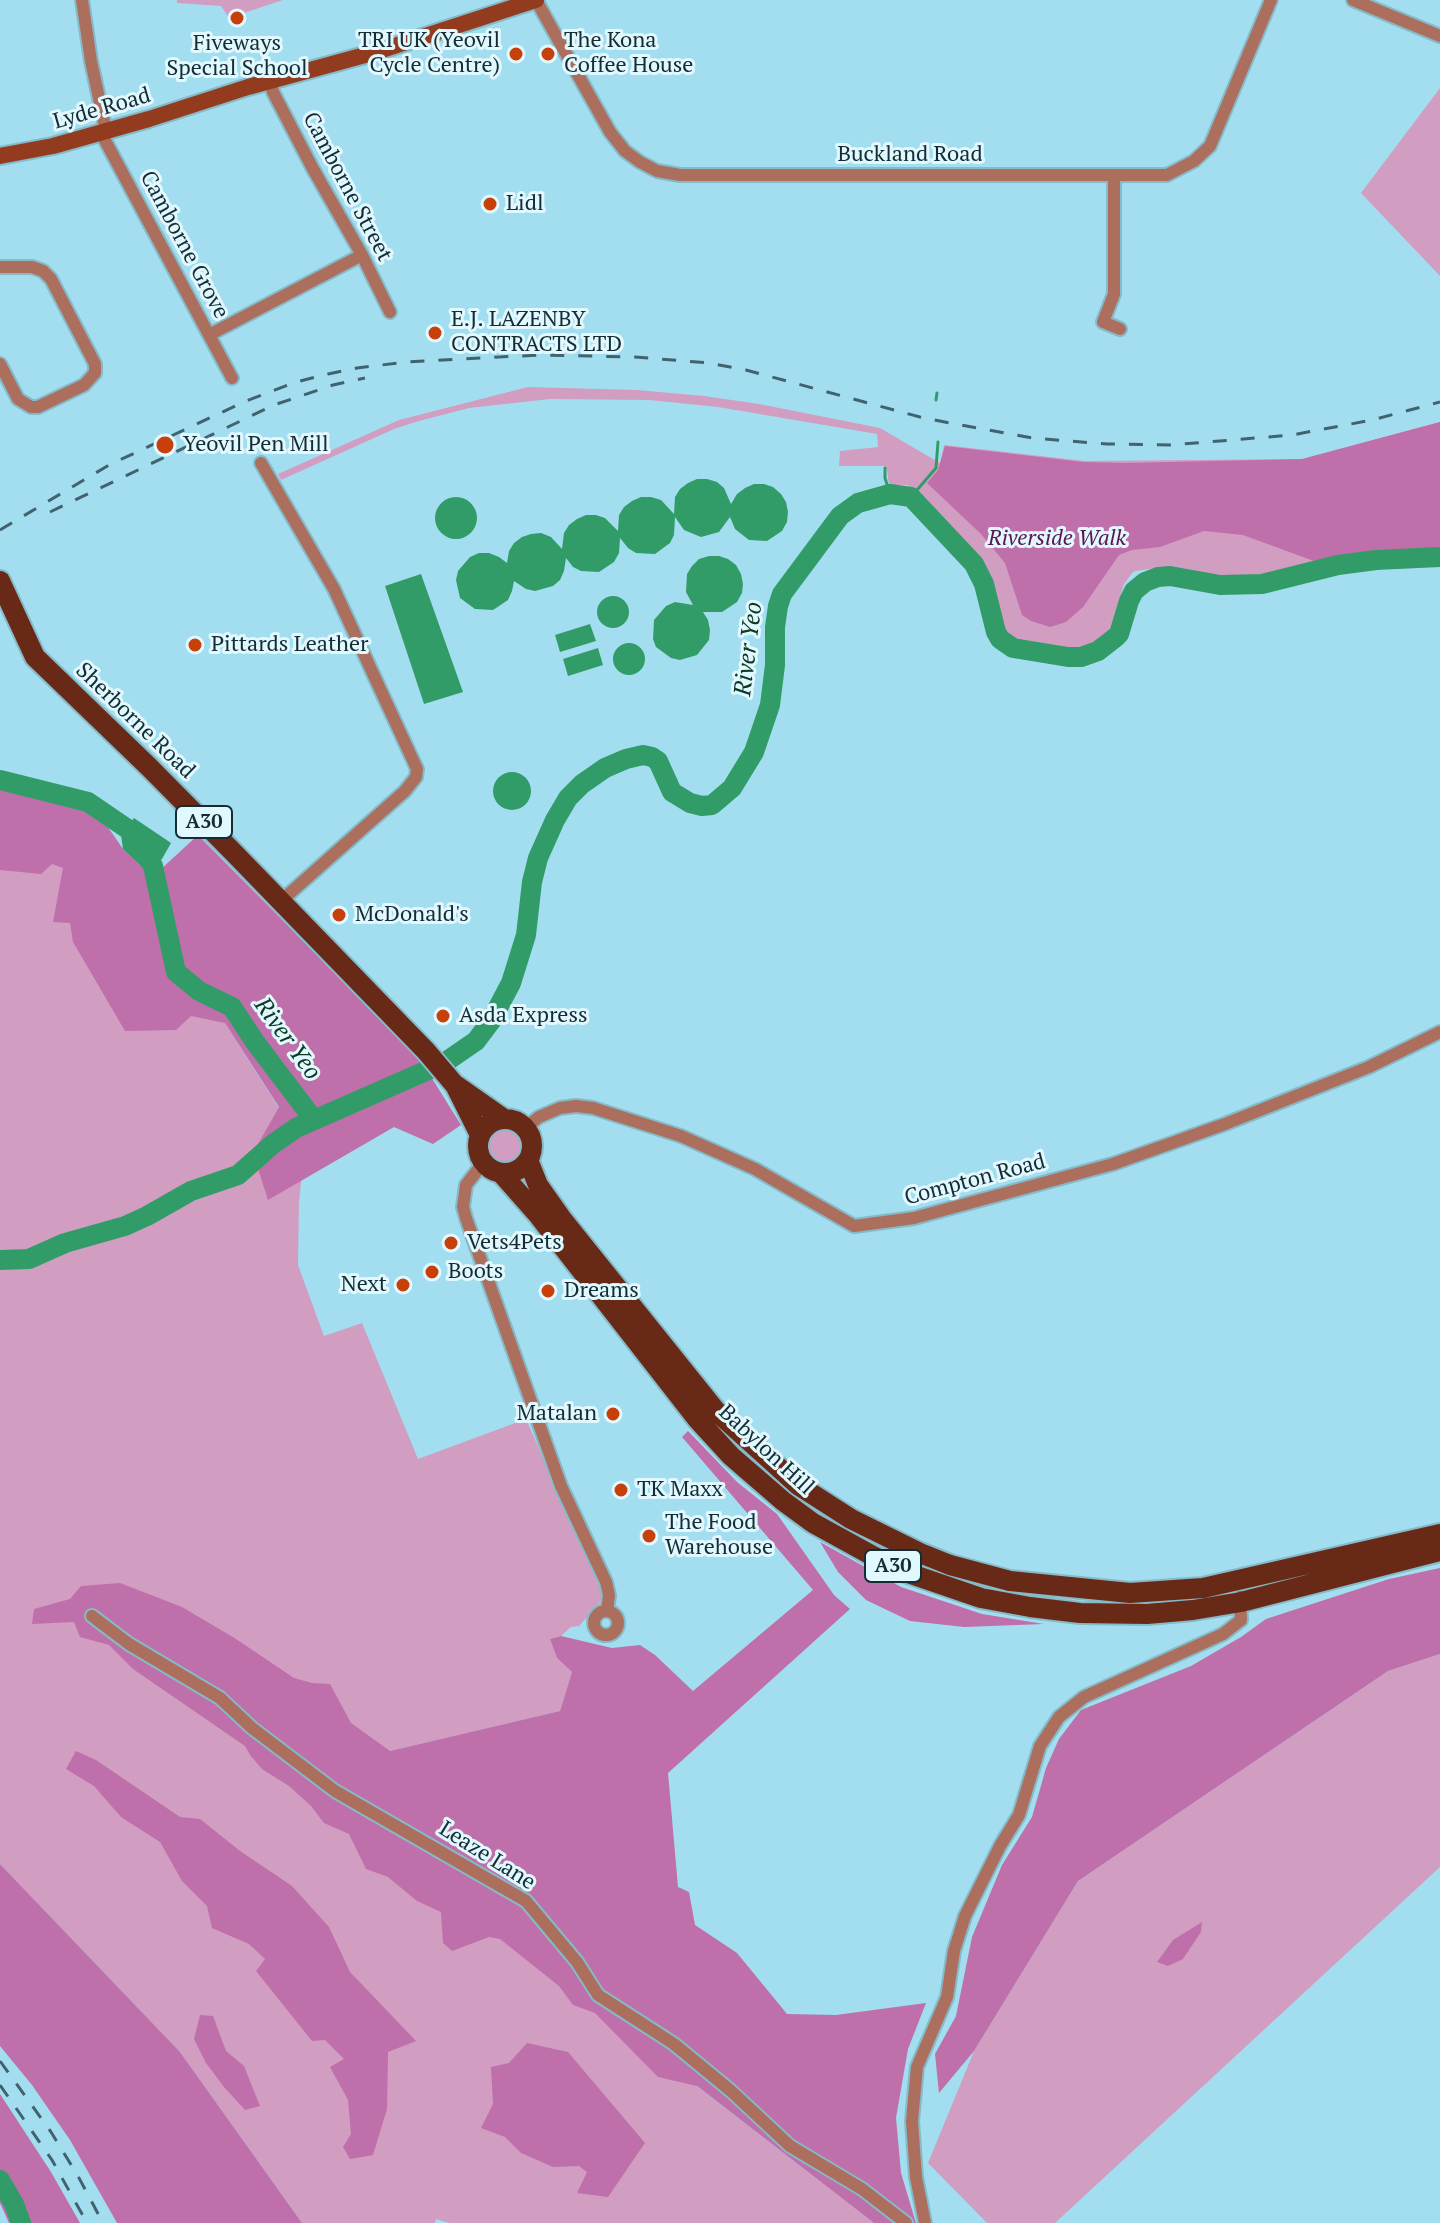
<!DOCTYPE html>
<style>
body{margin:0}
canvas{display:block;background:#a2deef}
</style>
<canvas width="1440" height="2223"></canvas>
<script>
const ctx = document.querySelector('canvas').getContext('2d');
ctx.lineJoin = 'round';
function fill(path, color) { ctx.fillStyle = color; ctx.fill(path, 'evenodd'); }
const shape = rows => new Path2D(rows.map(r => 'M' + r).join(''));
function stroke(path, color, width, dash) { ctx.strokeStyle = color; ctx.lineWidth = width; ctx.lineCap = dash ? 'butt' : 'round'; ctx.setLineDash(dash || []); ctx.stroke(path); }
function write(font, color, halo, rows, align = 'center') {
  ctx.font = font + ' "PT Serif",serif'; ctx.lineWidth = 6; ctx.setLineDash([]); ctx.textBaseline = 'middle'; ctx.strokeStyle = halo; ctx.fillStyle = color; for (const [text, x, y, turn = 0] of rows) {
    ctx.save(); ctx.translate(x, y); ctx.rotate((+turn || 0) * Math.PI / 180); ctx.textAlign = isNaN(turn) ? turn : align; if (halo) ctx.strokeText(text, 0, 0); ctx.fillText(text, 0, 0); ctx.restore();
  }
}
const green = shape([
 [177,0,283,0,229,18,221,6,177,3],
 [1440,88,1440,276,1361,193],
 [528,387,637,390,704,396,759,404,880,428,940,463,944,445,1085,461,1303,459,1440,422,1440,550,1346,555,1272,574,1237,579,1208,577,1164,567,1136,571,1133,572,1124,584,1112,625,1105,638,1099,643,1085,648,1066,652,1025,646,1011,641,1000,633,992,590,983,565,925,497,907,485,889,485,887,470,884,466,839,466,840,451,878,447,877,434,718,407,649,400,550,399,469,408,419,421,394,429,281,480,278,474,399,420],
 [0,799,90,823,175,992,225,1023,279,1108,306,1134,299,1202,298,1265,324,1336,362,1323,418,1459,526,1419,603,1595,599,1604,579,1626,571,1627,561,1636,550,1639,557,1658,572,1672,560,1711,390,1751,303,1782,874,2223,449,2223,436,2219,435,2223,302,2223,180,2052,0,1864],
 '483 1149a20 20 0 1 1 40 0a20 20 0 1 1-40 0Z',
 [1440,1654,1440,1867,1055,2223,987,2223,928,2163,974,2051,1078,1881,1388,1671]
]);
const forest = shape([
 [1440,422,1440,549,1359,553,1314,561,1243,535,1204,531,1160,547,1132,550,1119,555,1083,607,1066,622,1050,627,1031,621,1022,615,1005,563,981,534,927,483,938,470,945,446,1083,462,1125,463,1302,459],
 [0,771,85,794,123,849,144,869,147,882,198,835,420,1059,461,1125,433,1144,394,1127,268,1200,253,1153,279,1107,225,1023,191,1016,176,1030,125,1031,73,942,70,923,53,922,63,868,52,864,41,874,0,870],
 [688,1431,737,1482,777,1514,834,1595,850,1609,668,1773,678,1887,689,1892,695,1925,737,1953,787,2014,836,2015,926,2003,908,2049,896,2118,901,2173,916,2223,874,2223,697,2086,658,2077,595,2013,573,2005,559,1986,500,1939,489,1937,452,1951,443,1943,441,1912,417,1901,388,1877,366,1869,349,1834,324,1823,311,1806,289,1786,262,1769,250,1755,245,1746,133,1669,109,1645,80,1637,74,1622,32,1624,34,1609,70,1599,81,1586,120,1583,182,1607,236,1639,294,1678,312,1683,330,1684,351,1723,390,1751,560,1711,572,1672,557,1658,550,1639,561,1636,612,1648,640,1645,655,1655,693,1691,813,1590,682,1437],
 [820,1542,901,1587,982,1614,1044,1624,964,1627,910,1621,866,1600,838,1572],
 [1440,1568,1440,1654,1388,1671,1078,1881,974,2051,939,2093,935,2054,956,2016,972,1937,1002,1865,1032,1817,1046,1768,1059,1739,1081,1710,1191,1666,1241,1637,1266,1619,1389,1579],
 [76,1751,96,1760,180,1817,200,1819,240,1851,292,1886,329,1927,350,1972,416,2041,388,2052,387,2109,373,2155,350,2159,343,2147,351,2134,348,2100,330,2067,344,2059,325,2040,312,2041,256,1971,265,1959,249,1944,212,1928,207,1906,182,1881,160,1842,121,1817,94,1786,66,1769],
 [0,1864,180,2052,302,2223,117,2223,70,2140,32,2085,0,2046],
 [1202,1922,1201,1932,1183,1959,1168,1966,1157,1962,1173,1940],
 [200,2015,213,2016,226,2051,244,2066,260,2106,245,2110,224,2087,206,2063,194,2039],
 [527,2043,568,2052,645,2143,608,2197,577,2193,587,2172,579,2166,553,2167,521,2153,505,2137,481,2128,493,2104,491,2067,509,2063],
 [0,2094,51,2172,80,2223,9,2223,0,2203]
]);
const water = shape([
 [697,479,707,479,717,482,724,488,731,504,737,494,745,488,754,484,764,484,773,487,781,494,786,502,788,512,787,522,782,531,767,541,749,540,735,529,730,517,719,532,701,537,684,530,675,517,674,535,670,543,655,554,636,553,628,548,620,538,619,553,614,562,599,572,581,571,573,567,566,558,564,571,560,580,553,586,535,591,526,589,514,581,512,591,508,600,493,610,475,609,460,598,456,580,458,571,470,557,479,553,489,553,499,557,507,563,509,551,514,543,522,537,531,534,541,533,551,537,562,549,564,533,569,525,577,519,586,515,596,515,605,518,618,531,619,515,624,507,632,501,641,497,651,497,661,500,674,514,675,497,680,489,688,483],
 '435 518a21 21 0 1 1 42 0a21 21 0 1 1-42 0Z',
 [709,556,719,556,728,559,736,565,741,574,743,584,742,593,737,602,722,612,703,612,708,620,710,630,709,640,697,655,680,660,671,658,656,647,653,639,654,620,666,606,675,602,693,605,686,592,687,574,692,566,699,559],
 [421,574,463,692,424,704,385,586],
 '597 612a16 16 0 1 1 32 0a16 16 0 1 1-32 0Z',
 [590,624,596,641,560,652,555,635],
 '613 659a16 16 0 1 1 32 0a16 16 0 1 1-32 0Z',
 [598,648,603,665,568,676,563,659],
 '493 791a19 19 0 1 1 38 0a19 19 0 1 1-38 0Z',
 [134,818,171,843,162,859,153,866,144,869,123,849,121,835]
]);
const stream = shape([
 [936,400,937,393],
 [885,468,885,478,890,494],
 [911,497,936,468,938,442]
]);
const river = shape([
 [0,780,88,802,132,832,153,866,176,972,199,991,232,1007,255,1042,314,1120],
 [0,1260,29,1259,65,1243,125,1226,147,1216,191,1191,238,1175,273,1144,296,1128,444,1063,476,1041,491,1021,511,983,526,935,532,882,538,858,555,820,568,798,582,784,605,768,626,759,643,755,652,757,658,761,672,792,690,803,702,806,712,805,732,788,754,752,770,705,775,665,775,627,778,606,782,594,840,516,858,503,890,494,911,497,974,564,984,584,996,632,1000,639,1013,648,1068,657,1081,657,1098,651,1116,637,1119,634,1129,601,1134,591,1145,582,1158,577,1170,576,1220,585,1262,584,1338,565,1376,560,1440,557],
 [0,2180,14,2204,21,2223]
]);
const street = shape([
 [82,0,91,61,106,131],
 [536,0,610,132,625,151,640,162,657,171,680,175,1167,175,1194,161,1210,146,1271,0],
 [1353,0,1440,36],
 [270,80,273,92,313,169,362,255,390,312],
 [100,131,232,378],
 [1114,175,1114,294,1103,322,1120,329],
 [0,267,32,267,43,271,51,279,95,364,95,373,84,385,38,407,31,407,18,399,0,364],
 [209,335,362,255],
 [261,463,334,589,417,769,416,777,405,791,281,901],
 [525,1128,539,1117,560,1108,576,1106,593,1108,681,1136,755,1169,854,1226,914,1218,1113,1164,1225,1124,1369,1067,1440,1032],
 [483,1163,466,1185,463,1207,466,1218,561,1486,606,1582,609,1595,607,1611],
 '594 1623a12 12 0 1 1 24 0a12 12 0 1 1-24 0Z',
 [92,1616,129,1644,220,1698,252,1728,335,1791,526,1901,577,1962,598,1995,674,2044,731,2091,790,2146,862,2189,906,2223],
 [925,2223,916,2177,912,2121,917,2067,947,1997,954,1951,965,1916,1000,1846,1019,1815,1040,1746,1059,1717,1084,1697,1223,1634,1241,1620,1240,1597]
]);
const secondary = shape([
 [0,156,53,146,149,119,248,87,376,52,536,0]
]);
const primary = shape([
 [0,581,35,657,150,768,235,854,426,1051,454,1084,504,1119],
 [456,1087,480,1135],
 '478 1146a27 27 0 1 1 54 0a27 27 0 1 1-54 0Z',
 [528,1160,538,1185,562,1219,716,1411,798,1485,851,1519,920,1553,950,1565,1010,1581,1130,1593,1203,1588,1440,1534],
 [501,1173,539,1216,698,1420,731,1456,783,1501,813,1523,873,1556,908,1573,981,1598,1030,1607,1080,1613,1147,1614,1193,1610,1241,1602,1440,1551]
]);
const rail = shape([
 [50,512,274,405,333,385,365,378],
 [0,530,109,465,246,401,296,382,328,374,357,368,406,362,539,355,635,357,709,363,746,370,920,417,955,424,1032,438,1107,444,1171,445,1292,435,1372,420,1440,402],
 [0,2061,51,2132,78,2176,103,2223],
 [0,2085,52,2160,87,2223]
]);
const markers = [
 [237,18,8,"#c74009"],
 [516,54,8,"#c74009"],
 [548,54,8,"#c74009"],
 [490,204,8,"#c74009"],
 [435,333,8,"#c74009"],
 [165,445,10,"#c74009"],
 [195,645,8,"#c74009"],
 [339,915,8,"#c74009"],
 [443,1016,8,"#c74009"],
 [451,1243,8,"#c74009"],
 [432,1272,8,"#c74009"],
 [403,1285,8,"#c74009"],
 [548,1291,8,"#c74009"],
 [613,1414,8,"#c74009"],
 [621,1490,8,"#c74009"],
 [649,1536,8,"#c74009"]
];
const shields = [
 [204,822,56],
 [893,1566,56]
];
const shieldNames = [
 ["A30",204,822],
 ["A30",893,1566]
];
const poiNames = [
 ["TRI UK (Yeovil",500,41,"right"],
 ["Cycle Centre)",500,66,"right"],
 ["The Kona",564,41],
 ["Coffee House",564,66],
 ["Fiveways",237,44,"center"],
 ["Special School",237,69,"center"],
 ["Lidl",506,204],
 ["E.J. LAZENBY",451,320],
 ["CONTRACTS LTD",451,345],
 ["Yeovil Pen Mill",183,445],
 ["Pittards Leather",211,645],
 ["McDonald's",355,915],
 ["Asda Express",459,1016],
 ["Vets4Pets",467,1243],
 ["Boots",448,1272],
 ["Next",387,1285,"right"],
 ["Dreams",564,1291],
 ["Matalan",597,1414,"right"],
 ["TK Maxx",637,1490],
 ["The Food",665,1523],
 ["Warehouse",665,1548]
];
const streetNames = [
 ["Lyde Road",102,109,-16],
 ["Buckland Road",910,155],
 ["Camborne Street",347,187,62],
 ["Camborne Grove",184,245,62],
 ["Sherborne Road",135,721,44],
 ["Compton Road",975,1180,-15],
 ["Babylon Hill",766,1450,43],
 ["Leaze Lane",487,1856,32]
];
const parkNames = [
 ["Riverside Walk",1057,539]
];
const waterNames = [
 ["River Yeo",749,649,-83],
 ["River Yeo",287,1039,54]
];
fill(green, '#d19ec2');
fill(forest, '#bf6fa9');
fill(water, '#329c68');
stroke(stream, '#329c68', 3);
stroke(river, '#329c68', 20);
stroke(street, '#86bac9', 16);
stroke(secondary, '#86bac9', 20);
stroke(primary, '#86bac9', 24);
stroke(street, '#ac6f5d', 12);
stroke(secondary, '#933b1f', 16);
stroke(primary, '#682a17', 20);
stroke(rail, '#40636d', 3, [14, 14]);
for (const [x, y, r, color] of markers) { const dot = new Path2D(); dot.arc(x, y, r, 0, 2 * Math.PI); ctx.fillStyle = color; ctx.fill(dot); stroke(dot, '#e1f8ff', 3); }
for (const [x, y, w] of shields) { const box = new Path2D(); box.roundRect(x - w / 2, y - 16, w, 32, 6); ctx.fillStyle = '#e1f8ff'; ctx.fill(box); stroke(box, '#142c33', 2); }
write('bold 20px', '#142c33', null, shieldNames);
write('22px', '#142c33', '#e1f8ff', poiNames, 'left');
write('22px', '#142c33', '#e1f8ff', streetNames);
write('italic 22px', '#5d154e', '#e1f8ff', parkNames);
write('italic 24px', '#0d3923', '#e1f8ff', waterNames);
</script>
